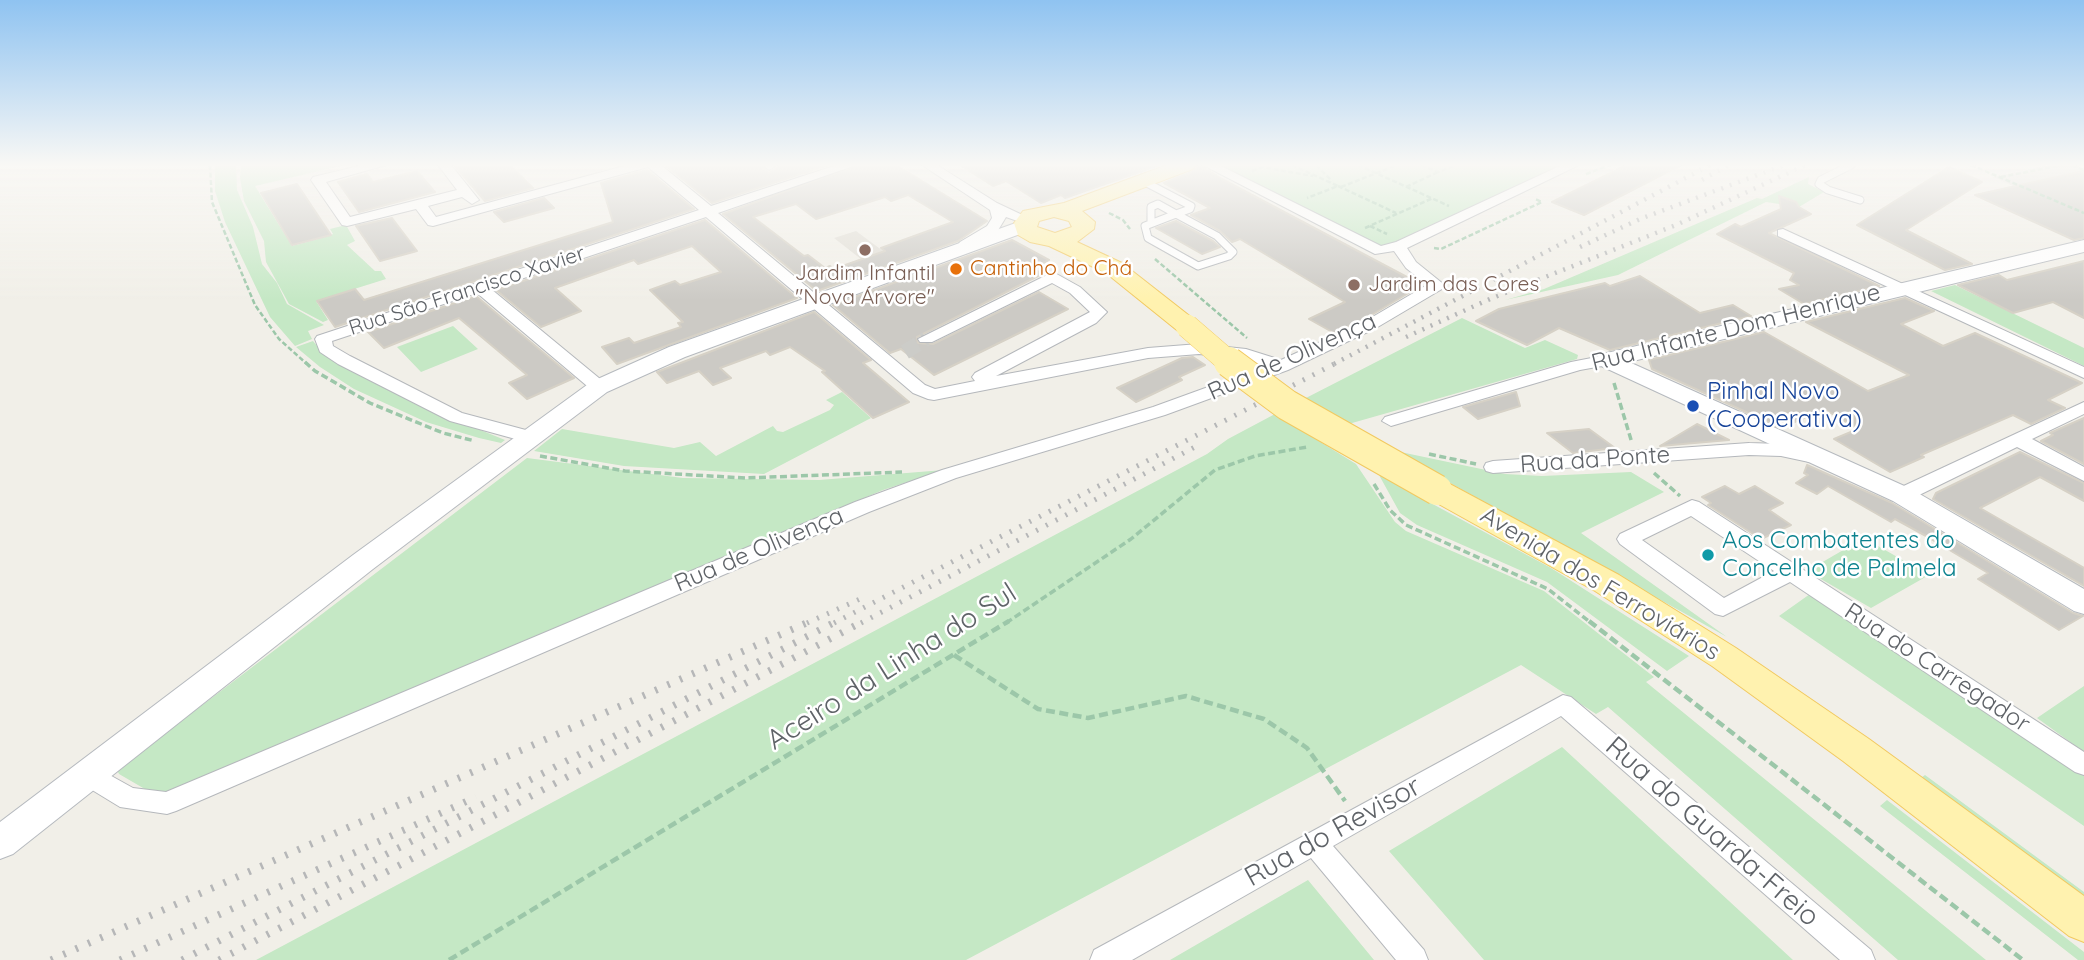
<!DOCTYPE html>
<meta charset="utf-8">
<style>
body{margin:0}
canvas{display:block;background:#f1efe8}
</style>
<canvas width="2084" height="960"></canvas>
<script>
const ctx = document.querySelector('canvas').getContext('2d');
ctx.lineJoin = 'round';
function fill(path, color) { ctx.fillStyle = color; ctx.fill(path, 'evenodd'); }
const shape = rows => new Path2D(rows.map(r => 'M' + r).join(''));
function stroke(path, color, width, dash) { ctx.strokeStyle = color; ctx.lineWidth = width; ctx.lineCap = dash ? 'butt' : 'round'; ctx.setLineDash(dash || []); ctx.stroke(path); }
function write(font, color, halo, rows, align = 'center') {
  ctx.font = font + ' Quicksand,sans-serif'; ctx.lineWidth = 5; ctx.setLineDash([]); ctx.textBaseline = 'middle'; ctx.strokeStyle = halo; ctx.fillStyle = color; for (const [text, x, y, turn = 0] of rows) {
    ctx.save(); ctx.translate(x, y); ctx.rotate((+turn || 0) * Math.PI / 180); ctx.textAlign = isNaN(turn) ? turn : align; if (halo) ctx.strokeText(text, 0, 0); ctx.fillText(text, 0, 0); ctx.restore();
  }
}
const industrial = shape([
 [2049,165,2074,165,2084,169,2084,217,1993,177]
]);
const education = shape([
 [856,231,898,262,875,270,834,238]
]);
const green = shape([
 [215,165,236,165,237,190,253,227,262,264,277,283,287,304,324,325,308,331,312,339,295,346,270,317,225,222,215,191],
 [241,165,345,165,255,186,292,246,329,236,333,234,330,229,346,225,355,241,347,245,375,271,381,271,386,279,316,301,328,320,323,322,289,304,266,262,264,241,244,201,240,178],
 [1219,165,1562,165,1391,244,1382,246,1374,245],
 [1809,177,1808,184,1824,192,1799,207,1766,202,1618,275,1505,300,1544,289,1757,198,1762,199],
 [1955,285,2084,348,2084,366,1931,291],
 [1462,318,1525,348,1545,340,1578,355,1577,359,1345,425,1302,400],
 [453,326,478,349,421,372,397,347],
 [313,341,318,347,451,418,505,440,501,443,479,438,426,422,354,389,320,367,296,347],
 [842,392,871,418,764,474,624,466,534,451,562,429,674,448,700,442,716,456,773,426,777,431,783,432,830,410,834,405,826,400],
 [1275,414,1356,464,1395,522,1406,531,1544,591,1654,677,1646,682,1986,960,1898,960,1608,707,1596,714,1521,665,966,960,256,960,1207,454,1228,439],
 [1391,450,1505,474,1542,476,1631,472,1664,492,1581,533,1727,637],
 [527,458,683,478,819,480,944,470,883,490,193,784,172,791,150,792,119,774,117,770],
 [1379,475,1551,568,1689,656,1667,671,1547,582,1417,525,1400,513],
 [1864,538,1929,575,1871,608,1807,571],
 [1810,594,2084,775,2084,826,1779,616],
 [2084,686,2084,752,2037,718],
 [1562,747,1793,960,1484,960,1389,851],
 [1925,775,2084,892,2084,904,1918,780],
 [1887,800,2084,952,2084,960,2078,960,1880,806],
 [1308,880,1374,960,1170,960]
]);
const building = shape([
 [454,165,510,165,533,188,485,201,454,165],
 [665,165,760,165,769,173,780,165,828,165,712,203,665,165],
 [858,165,896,165,987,221,958,241,817,291,723,214,858,165],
 [908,195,953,222,881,248,885,251,834,269,830,266,825,268,808,255,804,256,753,217,796,204,816,219,885,197,891,201,908,195],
 [960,165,1159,165,1065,198,1061,195,1041,203,1006,181,993,186,960,165],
 [1199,165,1222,179,1422,285,1363,320,1334,333,1309,319,1345,302,1240,239,1232,242,1220,231,1191,215,1210,208,1164,183,1194,171,1199,165],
 [1627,165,1681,165,1584,215,1552,202,1627,165],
 [1949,167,1982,182,1906,230,1972,264,1945,270,1857,225,1949,167],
 [647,170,694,209,335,327,317,301,355,289,364,300,613,222,601,183,647,170],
 [417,171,435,192,359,212,338,182,367,174,373,182,417,171],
 [2084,171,2084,238,2074,240,1975,195,2084,171],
 [297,184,331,235,292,245,261,193,297,184],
 [1779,196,1796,202,1799,207,1811,214,1769,233,1879,286,1804,304,1779,289,1799,285,1790,280,1794,273,1717,234,1735,224,1741,227,1781,209,1779,196],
 [544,198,554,208,504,222,494,212,544,198],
 [392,218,417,251,380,261,356,226,392,218],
 [705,220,797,298,617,364,602,347,629,338,634,343,681,327,678,323,683,322,650,290,675,281,680,285,721,272,692,246,638,264,634,260,555,288,581,311,541,327,496,290,705,220],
 [1176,221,1213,241,1220,247,1202,254,1156,228,1176,221],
 [1012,240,1049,260,1033,268,1042,274,917,337,918,343,933,344,1039,292,1068,309,934,375,901,349,890,353,833,305,1012,240],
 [2084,261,2084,318,2053,302,2013,313,1958,285,1999,275,2007,280,2084,261],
 [1640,276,1700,313,1733,305,1751,316,1610,350,1559,328,1527,345,1476,321,1499,309,1605,283,1610,286,1640,276],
 [476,296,521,334,574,378,527,399,509,383,527,375,459,318,384,348,368,332,476,296],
 [1905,298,1934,311,1901,324,1943,346,1975,333,2082,383,2048,400,2065,408,2031,424,2013,415,1921,455,1924,457,1890,472,1834,439,1858,429,1824,409,1781,428,1652,369,1649,360,1764,332,1868,391,1909,375,1806,322,1905,298],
 [814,312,871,360,863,363,909,402,873,418,822,372,825,371,790,347,770,355,766,351,720,368,731,378,713,385,699,371,667,383,657,372,814,312],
 [1193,357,1205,365,1179,377,1182,380,1136,402,1117,388,1182,358,1193,357],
 [1516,392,1520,406,1478,419,1463,407,1516,392],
 [2084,418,2084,464,2041,441,2053,435,2050,433,2084,418],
 [1697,424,1729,440,1660,446,1697,424],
 [1589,429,1615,448,1573,453,1547,433,1589,429],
 [2020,452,2084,483,2084,501,2040,477,1980,508,2084,568,2084,586,1933,499,1936,493,2020,452],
 [1807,465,1892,503,2073,613,2083,616,2059,630,1978,579,1988,573,1926,536,1895,519,1891,522,1828,486,1817,494,1796,483,1808,475,1804,473,1807,465],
 [1725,486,1739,494,1755,486,1783,503,1769,510,1791,525,1761,539,1708,505,1711,503,1702,497,1725,486]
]);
const streetTunnel = shape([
 [905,352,926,339]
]);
const pathFar2 = shape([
 [210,165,212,202,255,305,279,339,307,364],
 [1292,165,1338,186,1307,198],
 [1316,165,1332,181],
 [1358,165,1449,206],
 [1421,165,1438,172,1456,165],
 [1971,165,2084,213],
 [2072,165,2084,170],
 [1252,171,1262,167,1313,176],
 [1586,174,1610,165],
 [2001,177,2062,165],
 [1338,186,1396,213],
 [1341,187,1397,165],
 [1406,187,1438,172],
 [1109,213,1123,220,1130,229],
 [1370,226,1387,234],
 [1365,228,1433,198],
 [1434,248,1441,249,1542,202,1535,199],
 [1155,259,1247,338]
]);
const pathFar1 = shape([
 [305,362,315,371,370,403,443,433,475,441],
 [1614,383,1632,443],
 [1429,454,1476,464],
 [540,456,625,471,745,478,902,472],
 [1654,473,1680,496],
 [1374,484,1390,510,1406,525,1548,589,1591,623],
 [1006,623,1131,539,1215,470,1255,456,1307,447]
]);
const path = shape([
 [1589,621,2023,960],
 [954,655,1038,709,1088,718,1186,696,1264,719,1307,748,1345,801],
 [449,960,1009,621]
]);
const lane = shape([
 [1851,165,1821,180,1819,184,1828,190,1860,200],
 [1143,181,1191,206,1190,209,1176,214],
 [1176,214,1217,236,1233,252,1229,256,1198,266,1148,238,1145,226,1176,214],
 [1151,223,1151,207,1158,204,1176,214]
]);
const street = shape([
 [363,165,386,165,326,182,350,217,457,190,438,165,451,165,479,200,472,204,462,197,428,206,436,217,628,165,661,165,711,206,837,165,856,165,718,213,925,385,935,389,975,381,972,377,975,373,1090,312,1070,293,1052,283,932,342,920,342,918,339,1053,272,1080,287,1107,312,1096,323,996,376,1148,348,1199,344,1246,349,1281,360,1364,322,1427,285,1406,268,1394,251,1375,254,1203,165,1219,165,1381,246,1396,242,1562,165,1579,165,1407,248,1416,262,1442,283,1445,286,1442,289,1376,328,1288,370,1165,415,956,478,869,512,176,811,167,814,120,807,79,782,75,775,79,768,88,764,97,768,133,788,166,792,855,502,942,470,1153,407,1266,366,1244,359,1199,354,1148,358,934,400,928,399,913,393,706,217,491,289,605,383,608,387,605,391,593,391,477,293,332,341,333,346,350,356,462,413,537,433,539,437,537,441,530,443,450,421,338,364,320,352,315,339,317,336,699,210,648,167,433,226,428,225,416,209,347,226,342,225,311,180,313,177,363,165],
 [763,165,777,165,769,170,763,165],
 [922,165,937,165,997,203,1033,220,1026,224,1006,217,997,232,970,248,960,248,958,245,960,242,987,226,992,218,990,210,922,165],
 [1783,229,2084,367,2084,378,1778,236,1778,230,1783,229],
 [1607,355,1613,356,1615,360,1613,364,1580,370,1391,426,1382,421,1385,417,1571,362,1607,355],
 [2084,402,2084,414,2032,439,2084,467,2084,481,2017,447,1909,500,1902,501,1895,500,1892,495,1895,490,2084,402],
 [1749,443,1781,444,1816,452,1818,456,1809,462,1781,456,1749,455,1493,473,1486,471,1484,467,1486,463,1493,461,1749,443],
 [1692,500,1699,502,2084,752,2084,775,2075,772,1790,582,1723,616,1715,614,1620,544,1617,539,1620,534,1692,500],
 [1691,516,1774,571,1724,598,1642,540,1691,516],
 [1563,695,1571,697,1871,950,1875,960,1840,960,1561,716,1333,846,1424,950,1428,960,1396,960,1311,858,1132,960,1090,960,1094,950,1563,695]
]);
const secondary = shape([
 [1024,220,1034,226,1031,230,685,357,607,392,373,569,13,854,0,859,0,822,353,555,591,382,669,347,1024,220],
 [2084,240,2084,252,1629,362,1911,489,2084,589,2084,614,2074,611,1893,501,1599,365,1596,360,1599,355,1607,353,2084,240]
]);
const primary = shape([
 [1167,165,1196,165,1193,169,1082,211,1095,222,1094,229,1077,242,1122,263,1196,321,1199,326,1196,331,1187,333,1178,331,1106,273,1049,246,1030,242,1018,235,1014,223,1023,211,1064,203,1167,165],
 [1054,217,1069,221,1072,227,1055,233,1037,227,1039,221,1054,217],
 [1437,480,1448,483,1619,575,1736,648,1869,739,2084,896,2084,942,2069,936,1843,761,1712,666,1595,591,1426,497,1422,490,1426,483,1437,480]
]);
const railFar2 = shape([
 [1702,180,1728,165],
 [1580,247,1640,219,1784,165],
 [1406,337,1490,299,1676,225,1805,165],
 [1334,364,1710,165]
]);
const railFar1 = shape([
 [807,623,860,599],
 [834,623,1338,362],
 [861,623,1195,447]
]);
const rail = shape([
 [51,960,811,621],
 [120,960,476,797],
 [182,960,837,621],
 [219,960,864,621]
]);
const primaryBridgeFar1 = shape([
 [1187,326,1231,364]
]);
const primaryBridge = shape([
 [1229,362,1287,405,1437,490]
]);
const markers = [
 [865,250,7,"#8d6e63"],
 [956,269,7,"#e8710a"],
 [1354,285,7,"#8d6e63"],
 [1693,406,7,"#1a4fb4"],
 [1708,555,7,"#0f9aa8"]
];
const farFoodnames = [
 ["Cantinho do Chá",970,269]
];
const farEducationnames = [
 ["Jardim Infantil",865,274],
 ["\"Nova Árvore\"",865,298],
 ["Jardim das Cores",1368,285,"left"]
];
const farStreetnames = [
 ["Rua São Francisco Xavier",467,291,-18]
];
const streetNames = [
 ["Rua Infante Dom Henrique",1736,328,-14],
 ["Rua de Olivença",1292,357,-24],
 ["Rua da Ponte",1595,460,-4],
 ["Rua de Olivença",759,550,-23],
 ["Avenida dos Ferroviários",1600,584,31],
 ["Rua do Carregador",1937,668,33]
];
const transitNames = [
 ["Pinhal Novo",1707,392],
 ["(Cooperativa)",1707,420]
];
const cultureNames = [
 ["Aos Combatentes do",1722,541],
 ["Concelho de Palmela",1722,569]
];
const nearStreetnames = [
 ["Aceiro da Linha do Sul",892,667,-32],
 ["Rua do Revisor",1333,832,-29],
 ["Rua do Guarda-Freio",1712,832,41]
];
fill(industrial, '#e0deda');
fill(education, '#e1ded6');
fill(green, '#c5e8c5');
fill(building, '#cccac5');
stroke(building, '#d6d1c6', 2);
stroke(streetTunnel, '#ccccc8', 15, [15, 7]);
stroke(lane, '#b5b8bc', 9);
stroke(street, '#b5b8bc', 2);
stroke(secondary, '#b6babf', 2);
stroke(primary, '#f2c960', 2);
stroke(pathFar2, '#9cc7a9', 2.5, [5, 2.5]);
stroke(pathFar1, '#9cc7a9', 3.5, [7, 3.5]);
stroke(path, '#9cc7a9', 4.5, [9, 4.5]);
stroke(lane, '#fff', 7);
fill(street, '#fff');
fill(secondary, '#fff');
fill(primary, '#fff2af');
stroke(railFar2, '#b6b7b8', 4.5, [2, 7]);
stroke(railFar1, '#b6b7b8', 5, [2, 9]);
stroke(rail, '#b6b7b8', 7, [2.5, 11]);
stroke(primaryBridgeFar1, '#f2c960', 24, []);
stroke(primaryBridge, '#f2c960', 32, []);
stroke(primaryBridgeFar1, '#fff2af', 23);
stroke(primaryBridge, '#fff2af', 30);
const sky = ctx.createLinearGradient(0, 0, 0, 300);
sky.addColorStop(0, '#8fc3f1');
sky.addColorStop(0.55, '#f9f8f5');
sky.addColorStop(1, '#f9f8f500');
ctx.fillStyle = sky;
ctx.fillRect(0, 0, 2084, 300);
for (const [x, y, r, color] of markers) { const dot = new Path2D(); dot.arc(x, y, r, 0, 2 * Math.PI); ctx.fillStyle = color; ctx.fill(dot); stroke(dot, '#fff', 2.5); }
write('21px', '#c56008', '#fff', farFoodnames, 'left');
write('21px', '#785e54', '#fff', farEducationnames);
write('21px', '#5f6368', '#fff', farStreetnames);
write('24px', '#5f6368', '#fff', streetNames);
write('24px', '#164399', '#fff', transitNames, 'left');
write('24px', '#0d838f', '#fff', cultureNames, 'left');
write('28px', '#5f6368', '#fff', nearStreetnames);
</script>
